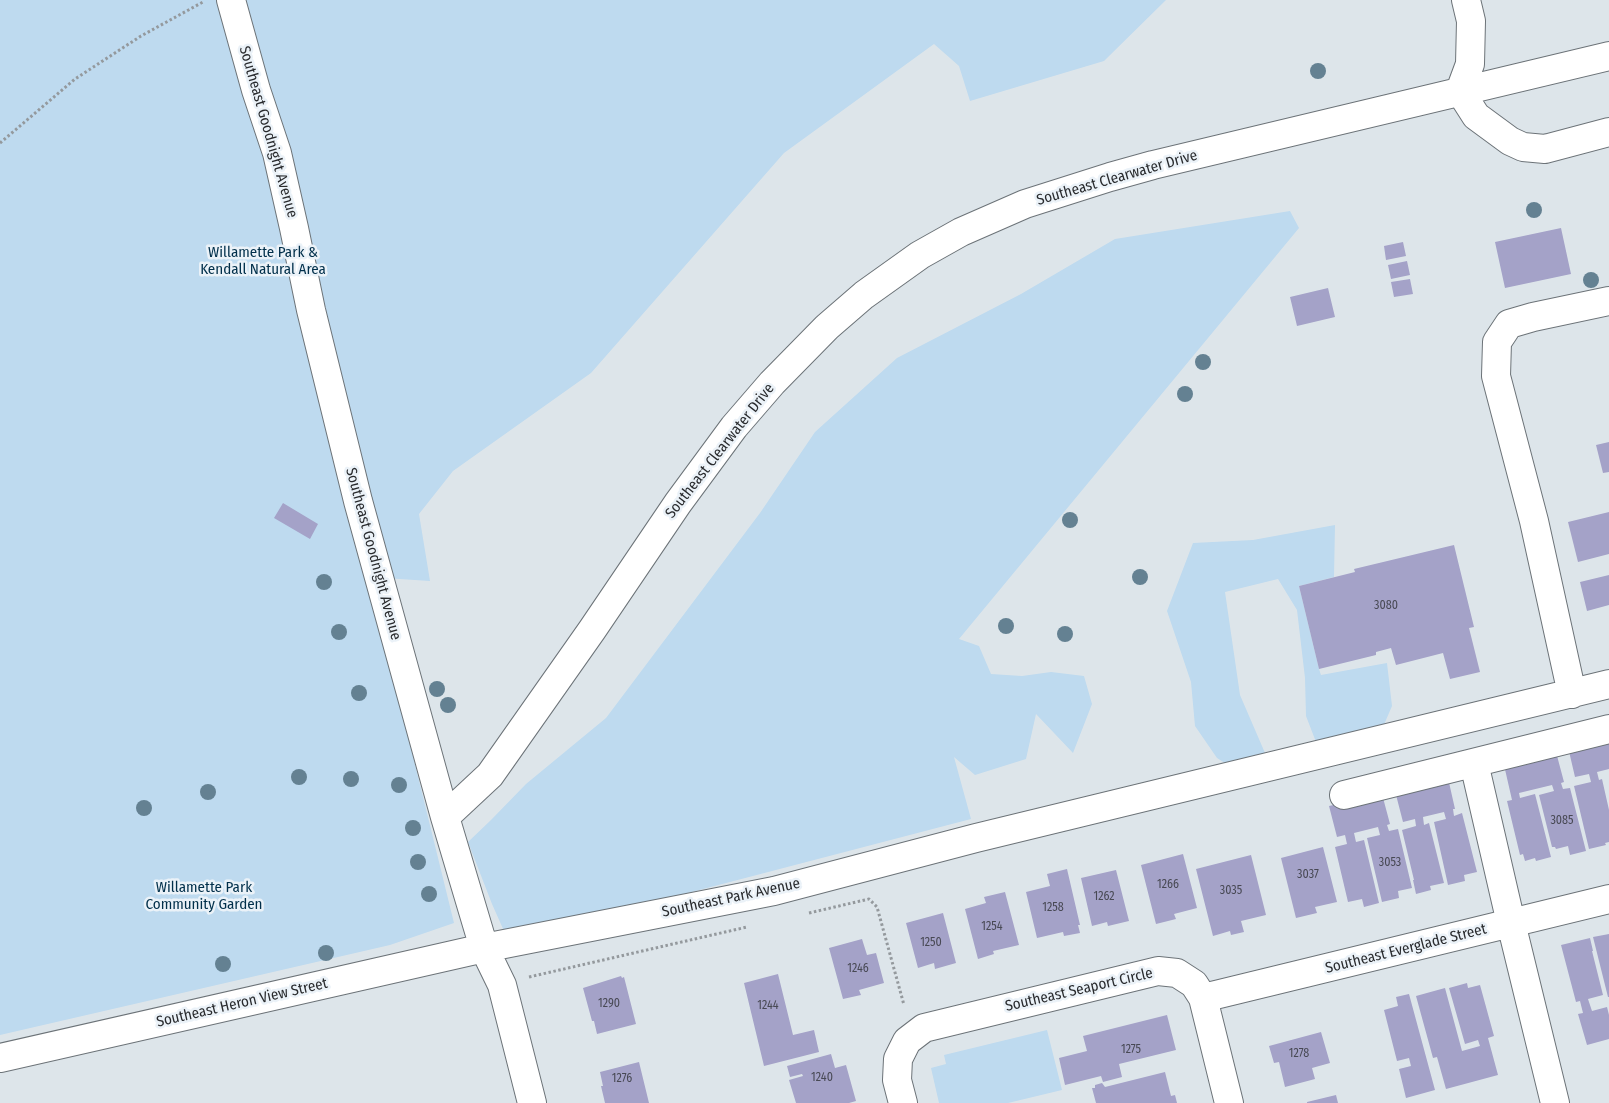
<!DOCTYPE html>
<style>
body{margin:0}
canvas{display:block;background:#dde5ea}
</style>
<canvas width="1609" height="1103"></canvas>
<script>
const ctx = document.querySelector('canvas').getContext('2d');
ctx.lineJoin = 'round';
function fill(path, color) { ctx.fillStyle = color; ctx.fill(path, 'evenodd'); }
const shape = rows => new Path2D(rows.map(r => 'M' + r).join(''));
function stroke(path, color, width, dash) { ctx.strokeStyle = color; ctx.lineWidth = width; ctx.lineCap = dash ? 'butt' : 'round'; ctx.setLineDash(dash || []); ctx.stroke(path); }
function write(font, color, halo, rows, align = 'center') {
  ctx.font = font + ' "Fira Sans Condensed",sans-serif'; ctx.lineWidth = 5; ctx.setLineDash([]); ctx.textBaseline = 'middle'; ctx.strokeStyle = halo; ctx.fillStyle = color; for (const [text, x, y, turn = 0] of rows) {
    ctx.save(); ctx.translate(x, y); ctx.rotate((+turn || 0) * Math.PI / 180); ctx.textAlign = isNaN(turn) ? turn : align; if (halo) ctx.strokeText(text, 0, 0); ctx.fillText(text, 0, 0); ctx.restore();
  }
}
const green = shape([
 [0,0,1166,0,1104,61,970,101,959,66,934,44,784,153,591,373,453,471,419,514,430,581,369,577,454,923,390,945,0,1035],
 [1290,211,1299,228,959,639,979,646,991,674,1022,676,1051,672,1084,676,1092,704,1073,753,1036,714,1026,759,975,775,954,757,971,819,508,940,492,904,468,842,491,820,526,784,606,718,760,513,815,432,897,358,1021,294,1115,239],
 [1335,525,1334,577,1299,586,1319,669,1321,675,1387,663,1392,706,1377,741,1321,755,1306,716,1305,678,1297,610,1278,579,1225,592,1240,695,1265,753,1242,774,1217,758,1195,726,1191,682,1167,611,1193,543,1253,540],
 [1047,1030,1062,1090,1008,1103,939,1103,931,1068,946,1064,944,1055]
]);
const building = shape([
 [1561,228,1571,274,1505,288,1495,242],
 [1403,242,1406,256,1386,260,1384,246],
 [1407,261,1410,275,1391,279,1388,265],
 [1410,279,1413,294,1394,297,1391,282],
 [1328,288,1335,317,1297,326,1290,297],
 [1609,442,1609,472,1603,473,1596,445],
 [283,503,318,524,310,539,274,518],
 [1609,512,1609,554,1578,562,1568,522],
 [1454,545,1474,627,1469,628,1480,672,1450,679,1443,653,1396,665,1391,648,1376,652,1376,655,1319,669,1299,586,1355,572,1354,569],
 [1609,575,1609,605,1587,611,1580,582],
 [1609,737,1609,769,1597,772,1599,780,1602,779,1609,810,1609,842,1605,843,1606,845,1589,849,1574,786,1591,782,1589,774,1575,777,1568,747],
 [1556,752,1564,782,1561,783,1563,789,1570,788,1586,851,1570,855,1568,846,1556,849,1555,847,1552,847,1539,795,1554,791,1552,785,1519,793,1520,798,1535,794,1551,857,1536,861,1535,858,1525,861,1523,854,1520,855,1507,801,1512,800,1504,765],
 [1448,778,1455,809,1453,809,1454,816,1462,813,1477,872,1464,875,1465,881,1448,885,1434,822,1446,819,1444,812,1423,817,1424,825,1429,823,1444,883,1430,886,1431,890,1416,894,1413,880,1414,880,1402,830,1416,826,1415,819,1403,822,1395,791],
 [1382,794,1390,824,1387,825,1389,831,1398,829,1412,888,1398,891,1399,898,1382,902,1367,838,1380,835,1378,827,1354,833,1356,842,1364,840,1379,903,1364,907,1362,899,1348,902,1335,847,1347,844,1345,835,1337,837,1329,806],
 [1323,847,1337,902,1315,907,1317,913,1296,918,1281,858],
 [1183,854,1197,908,1174,914,1176,919,1156,924,1141,865],
 [1251,855,1266,915,1241,921,1244,932,1231,935,1230,931,1213,936,1196,869],
 [1067,869,1080,925,1078,925,1080,933,1064,936,1063,932,1037,938,1026,892,1050,886,1047,874],
 [1116,870,1129,921,1108,926,1107,922,1092,926,1081,878],
 [1005,892,1019,945,993,951,994,954,978,959,965,909,986,903,984,897],
 [943,913,956,963,935,969,934,963,918,968,906,923],
 [1609,934,1609,997,1608,997,1593,937],
 [1590,938,1593,951,1592,951,1603,995,1588,999,1592,1011,1607,1007,1609,1015,1609,1039,1587,1045,1578,1014,1583,1013,1580,1001,1576,1002,1561,945],
 [862,939,867,955,876,953,884,983,859,990,861,995,843,999,829,948],
 [778,974,793,1035,814,1030,819,1052,764,1066,744,983],
 [621,976,622,978,624,977,636,1024,597,1034,594,1021,592,1021,583,988],
 [1467,983,1468,988,1480,985,1494,1036,1488,1038,1498,1075,1446,1089,1437,1057,1433,1058,1416,996,1445,988,1462,1051,1480,1046,1478,1040,1465,1044,1449,988],
 [1409,994,1435,1090,1406,1098,1399,1069,1411,1066,1409,1058,1397,1061,1384,1010,1398,1006,1396,997],
 [1167,1015,1176,1050,1119,1064,1122,1077,1103,1082,1101,1076,1065,1085,1059,1058,1087,1051,1083,1036],
 [1321,1032,1330,1063,1312,1068,1315,1079,1285,1087,1279,1062,1274,1063,1269,1046],
 [831,1054,835,1068,846,1065,856,1101,849,1103,796,1103,789,1080,803,1076,802,1074,790,1077,787,1066],
 [639,1062,649,1103,605,1103,601,1086,603,1086,600,1072],
 [1165,1072,1171,1096,1175,1095,1177,1103,1096,1103,1092,1088,1095,1088,1095,1085,1102,1083,1105,1087],
 [1336,1095,1338,1103,1307,1103,1307,1102]
]);
const path = shape([
 [0,143,75,79,141,36,203,2],
 [809,913,869,899,877,907,904,1005],
 [529,977,747,927]
]);
const minor = shape([
 [231,0,256,90,277,153,294,228,311,310,358,501,445,817,484,948,502,985,532,1103],
 [1460,91,1476,116,1510,141,1523,147,1545,149,1609,132],
 [1460,91,1470,64,1471,21,1466,0],
 [1572,694,1534,521,1496,376,1497,342,1509,324,1533,317,1609,301],
 [1474,763,1511,923,1555,1103],
 [1344,795,1609,729],
 [445,817,490,775,592,630,678,503,734,427,772,383,827,327,864,295,920,255,961,232,1025,204,1110,177,1153,165,1609,56],
 [1203,998,1609,899],
 [0,1058,484,948,774,891,976,838,1609,684],
 [903,1103,897,1080,898,1059,907,1041,924,1028,1158,971,1177,973,1194,984,1203,998,1229,1103]
]);
const trees = [
 [1318,71],
 [1534,210],
 [1591,280],
 [1203,362],
 [1185,394],
 [1070,520],
 [1140,577],
 [324,582],
 [1006,626],
 [339,632],
 [1065,634],
 [437,689],
 [359,693],
 [448,705],
 [299,777],
 [351,779],
 [399,785],
 [208,792],
 [144,808],
 [413,828],
 [418,862],
 [429,894],
 [326,953],
 [223,964]
];
const numberNames = [
 ["3080",1386,606],
 ["3085",1562,821],
 ["3053",1390,863],
 ["3037",1308,875],
 ["1266",1168,885],
 ["3035",1231,891],
 ["1262",1104,897],
 ["1258",1053,908],
 ["1254",992,927],
 ["1250",931,943],
 ["1246",858,969],
 ["1290",609,1004],
 ["1244",768,1006],
 ["1275",1131,1050],
 ["1278",1299,1054],
 ["1240",822,1078],
 ["1276",622,1079]
];
const streetNames = [
 ["Southeast Goodnight Avenue",268,132,74],
 ["Southeast Clearwater Drive",1117,178,-16],
 ["Southeast Clearwater Drive",720,451,-52],
 ["Southeast Goodnight Avenue",373,554,75],
 ["Southeast Park Avenue",731,898,-12],
 ["Southeast Everglade Street",1406,949,-14],
 ["Southeast Seaport Circle",1079,990,-13],
 ["Southeast Heron View Street",242,1003,-13]
];
const parkNames = [
 ["Willamette Park &",263,253],
 ["Kendall Natural Area",263,270],
 ["Willamette Park",204,888],
 ["Community Garden",204,905]
];
fill(green, '#bedaef');
fill(building, '#a4a2c8');
stroke(minor, '#6c7378', 30);
stroke(path, '#94999d', 3, [2.5, 2.5]);
stroke(minor, '#fff', 28);
ctx.fillStyle = '#648192';
for (const [x, y] of trees) { ctx.beginPath(); ctx.arc(x, y, 8, 0, 2 * Math.PI); ctx.fill(); }
write('12px', '#484954', null, numberNames);
write('15px', '#292b2e', '#ebf2f8', streetNames);
write('15px', '#012f4a', '#ebf2f8', parkNames);
</script>
